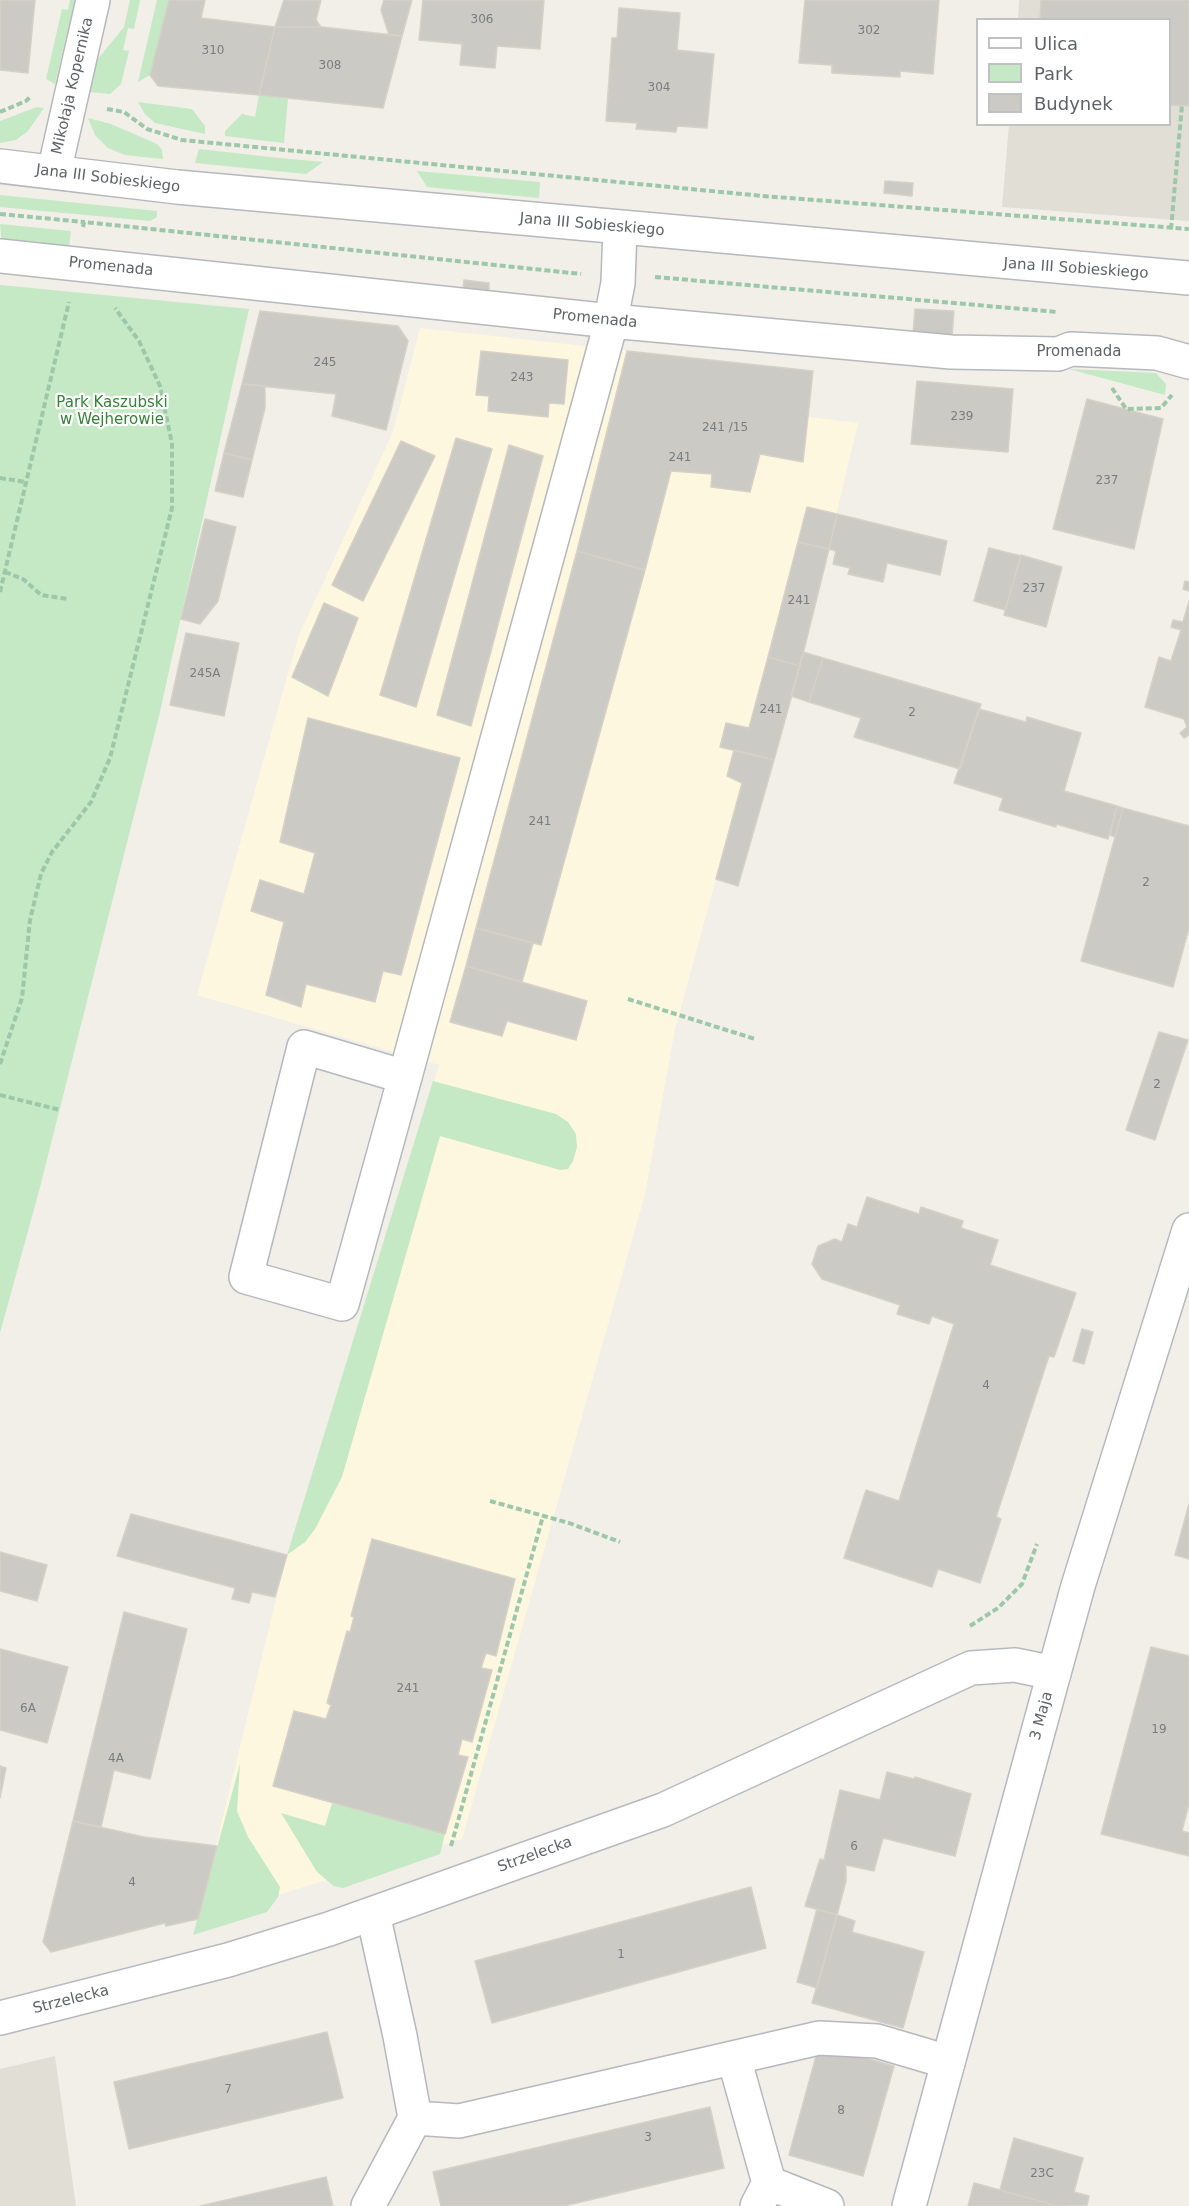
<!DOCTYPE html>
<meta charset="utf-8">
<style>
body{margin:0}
#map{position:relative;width:1189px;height:2206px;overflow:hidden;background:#f1efe8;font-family:"DejaVu Sans",sans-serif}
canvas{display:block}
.legend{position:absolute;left:976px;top:18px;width:195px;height:108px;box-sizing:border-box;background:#fff;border:2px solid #bfc1c3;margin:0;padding:8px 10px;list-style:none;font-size:18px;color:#5f6368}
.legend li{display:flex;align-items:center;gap:12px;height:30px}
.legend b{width:30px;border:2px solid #bfc1c3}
</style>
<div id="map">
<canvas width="1189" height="2206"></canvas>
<ul class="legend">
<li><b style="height:8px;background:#fff"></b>Ulica</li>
<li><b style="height:16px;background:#c5e8c5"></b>Park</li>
<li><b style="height:16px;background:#cccac5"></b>Budynek</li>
</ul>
</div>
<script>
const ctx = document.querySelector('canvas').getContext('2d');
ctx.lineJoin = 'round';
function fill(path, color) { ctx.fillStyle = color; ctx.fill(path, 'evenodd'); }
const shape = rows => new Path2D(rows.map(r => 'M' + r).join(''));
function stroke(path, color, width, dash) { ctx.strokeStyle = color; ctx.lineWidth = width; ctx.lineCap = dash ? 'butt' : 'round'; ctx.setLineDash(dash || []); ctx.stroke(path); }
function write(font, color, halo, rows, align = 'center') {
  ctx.font = font + ' "DejaVu Sans",sans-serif'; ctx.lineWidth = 4.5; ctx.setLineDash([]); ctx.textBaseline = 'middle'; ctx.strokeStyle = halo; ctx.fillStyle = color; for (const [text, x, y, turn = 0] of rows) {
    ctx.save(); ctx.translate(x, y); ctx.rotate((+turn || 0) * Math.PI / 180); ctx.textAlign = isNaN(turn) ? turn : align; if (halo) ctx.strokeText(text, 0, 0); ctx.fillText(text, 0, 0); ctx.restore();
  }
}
const commercial = shape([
 [420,328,813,371,808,417,858,423,800,666,738,886,716,879,675,1029,645,1194,462,1839,198,1919,287,1555,439,1065,197,995,299,635,393,432]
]);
const education = shape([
 [1019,0,1189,0,1189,221,1002,207,1009,125,1170,124,1170,20,1018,19],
 [55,2056,76,2206,0,2206,0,2069]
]);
const green = shape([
 [70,0,75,0,55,84,46,79,62,9,68,10],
 [130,0,140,0,134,29,128,28,123,50,129,51,121,84,110,94,90,92,97,60,124,27],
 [157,0,169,0,150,75,138,82],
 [259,95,288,99,284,143,225,136,225,131,242,114,255,117],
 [138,102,192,109,205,126,205,134,155,123,145,114],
 [37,107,44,108,28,131,16,140,0,143,0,121],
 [88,118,111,124,157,144,162,150,163,159,125,155,108,148,95,135],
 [199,149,270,157,323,162,306,174,195,163],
 [417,171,540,182,539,198,427,187],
 [0,195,157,211,157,217,150,221,0,207],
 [0,224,71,231,69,248,42,248,42,242,28,241,26,247,2,244],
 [0,285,249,309,159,716,39,1191,0,1333],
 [1069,369,1156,373,1166,384,1165,395],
 [433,1081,556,1114,568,1122,576,1134,577,1147,573,1161,568,1169,560,1170,440,1136,342,1477,315,1529,305,1542,287,1555],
 [240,1764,237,1811,248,1837,280,1887,278,1897,267,1912,193,1935],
 [332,1803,445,1834,440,1854,343,1888,334,1886,317,1872,281,1813,325,1826]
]);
const building = shape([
 [0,0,35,0,28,73,0,70,0,0],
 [169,0,205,0,201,18,275,27,259,95,158,86,150,75,169,0],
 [284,0,321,0,316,20,321,27,275,27,284,0],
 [384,0,412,0,402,36,389,35,381,10,384,0],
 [423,0,544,0,540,49,497,46,495,68,460,65,462,44,419,40,423,0],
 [805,0,939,0,933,74,900,71,900,77,832,73,832,65,799,63,805,0],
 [1041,0,1189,0,1189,106,1170,105,1170,20,1040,20,1041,0],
 [619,8,680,13,677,50,714,54,707,128,677,126,676,132,636,129,637,123,606,121,612,38,617,38,619,8],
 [275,27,322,27,402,36,383,108,259,95,275,27],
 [885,181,913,183,912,196,884,193,885,181],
 [464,280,489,283,489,291,463,289,464,280],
 [915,309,954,311,952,336,913,334,915,309],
 [260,311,398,326,408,341,386,430,332,416,336,394,242,384,260,311],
 [481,351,568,360,564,404,549,403,548,417,488,411,489,396,476,395,481,351],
 [627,351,813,371,803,462,760,454,750,492,711,487,712,474,671,471,645,570,577,551,627,351],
 [917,381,1013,389,1008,452,911,444,917,381],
 [242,384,265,386,265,408,252,460,224,453,242,384],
 [1087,399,1163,419,1134,549,1053,529,1087,399],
 [456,438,492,449,416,707,380,695,456,438],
 [401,441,435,456,363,601,332,585,401,441],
 [509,445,543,456,471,726,437,715,509,445],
 [224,453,252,460,243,497,215,491,224,453],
 [807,507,837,514,829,549,798,542,807,507],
 [837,514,947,541,940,575,887,563,883,582,848,574,850,568,833,564,836,551,829,549,837,514],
 [205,519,236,527,218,601,200,624,181,619,205,519],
 [798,542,829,549,800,666,768,657,798,542],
 [989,548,1021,556,1005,610,974,601,989,548],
 [577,551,645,570,541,945,476,928,577,551],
 [1021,555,1062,567,1046,627,1004,615,1021,555],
 [1185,581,1189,582,1189,591,1183,589,1185,581],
 [1189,601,1189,735,1184,738,1180,733,1187,727,1184,719,1145,707,1159,657,1171,661,1181,630,1171,627,1173,620,1183,622,1189,601],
 [324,603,358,618,328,696,292,677,324,603],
 [186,633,239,643,224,716,170,705,186,633],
 [803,652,823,658,809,702,791,696,803,652],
 [768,657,800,666,774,760,720,747,726,723,749,728,768,657],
 [823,658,981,704,960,769,854,737,861,718,809,702,823,658],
 [979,709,1026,722,1027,717,1081,733,1064,791,1117,806,1108,839,1056,824,1056,827,999,810,1003,798,954,783,979,709],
 [308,718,460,758,401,975,383,971,375,1002,306,984,301,1007,266,995,284,922,251,911,260,880,304,894,315,853,280,842,308,718],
 [734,750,774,760,738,886,716,879,742,783,727,776,734,750],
 [1117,806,1123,808,1115,837,1110,835,1117,806],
 [1123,808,1189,826,1189,928,1173,987,1081,961,1123,808],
 [476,928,533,943,522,982,466,966,476,928],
 [466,966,587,1001,576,1040,507,1021,502,1036,450,1022,466,966],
 [1159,1032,1188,1040,1155,1140,1126,1130,1159,1032],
 [867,1197,919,1214,921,1207,963,1221,961,1228,998,1240,990,1265,1076,1293,1054,1357,1049,1356,996,1517,1001,1519,980,1583,938,1569,932,1587,844,1558,866,1490,899,1501,954,1324,932,1316,929,1324,897,1314,900,1305,822,1279,812,1264,818,1246,835,1239,842,1242,848,1224,857,1227,867,1197],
 [1082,1329,1093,1332,1084,1364,1073,1361,1082,1329],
 [1189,1504,1189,1559,1175,1555,1189,1504],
 [131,1514,287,1555,275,1597,252,1592,249,1603,232,1599,235,1588,117,1556,131,1514],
 [372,1539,515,1579,496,1656,486,1653,481,1668,492,1670,472,1742,462,1739,458,1755,468,1757,445,1834,273,1786,294,1711,326,1719,331,1705,327,1703,347,1631,350,1632,354,1617,351,1616,372,1539],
 [0,1552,47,1565,37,1601,0,1591,0,1552],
 [124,1612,187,1629,150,1779,114,1770,101,1827,73,1821,124,1612],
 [1151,1647,1189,1656,1189,1804,1182,1831,1189,1833,1189,1856,1101,1834,1151,1647],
 [0,1649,68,1667,47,1743,0,1730,0,1649],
 [0,1766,6,1768,0,1798,0,1766],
 [887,1772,914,1779,915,1777,971,1794,955,1856,883,1838,874,1871,846,1865,846,1881,837,1915,805,1906,820,1859,824,1860,840,1790,880,1800,887,1772],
 [73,1821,144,1837,217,1846,198,1919,166,1926,165,1923,51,1952,43,1942,73,1821],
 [751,1887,766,1948,492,2023,475,1961,751,1887],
 [817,1909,837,1915,817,1988,797,1982,817,1909],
 [837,1915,855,1921,852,1932,924,1952,903,2028,812,2003,837,1915],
 [327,2032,343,2098,129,2149,114,2082,327,2032],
 [819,2045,894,2066,863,2176,789,2155,819,2045],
 [710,2107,724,2168,564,2206,441,2206,433,2172,710,2107],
 [1014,2138,1083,2158,1074,2192,1089,2196,1087,2205,1057,2206,1000,2190,1014,2138],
 [326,2177,333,2206,200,2206,326,2177],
 [974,2183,1000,2190,1057,2206,968,2206,974,2183]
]);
const path = shape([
 [107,109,124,112,147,129,182,140,763,196,1189,229],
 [0,112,26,101,31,96],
 [0,214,84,222],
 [83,227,84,222,581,274],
 [1171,229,1182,105],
 [655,277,1057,312],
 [1112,388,1126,409,1161,408,1172,395],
 [0,478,26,482],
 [5,572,23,579,41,595,68,599],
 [0,592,69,302],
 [628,999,755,1039],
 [0,1064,22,998,30,920,41,874,52,852,91,802,110,758,172,508,172,444,160,386,139,341,115,308],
 [0,1095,60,1110],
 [490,1501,569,1523,620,1542],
 [970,1626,998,1608,1022,1584,1037,1544],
 [451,1846,543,1516]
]);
const pedestrian = shape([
 [0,256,611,321,951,352,1058,354,1071,349,1157,353,1189,362]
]);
const minor = shape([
 [54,172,93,0],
 [405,1077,304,1047,246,1277,342,1304,405,1077,608,334,618,283,620,228],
 [734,2058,769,2183],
 [415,2118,459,2121,819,2038,877,2041,948,2062],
 [368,2206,415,2118,400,2036,373,1914],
 [757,2206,769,2183,827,2206]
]);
const tertiary = shape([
 [0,166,177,187,1189,278],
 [1054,1673,1078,1586,1189,1230]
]);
const secondary = shape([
 [0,2018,228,1960,329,1929,663,1810,971,1668,1015,1665,1054,1673,909,2206]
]);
const numberNames = [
 ["306",482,20],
 ["302",869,31],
 ["310",213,51],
 ["308",330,66],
 ["304",659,88],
 ["245",325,363],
 ["243",522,378],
 ["239",962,417],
 ["241 /15",725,428],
 ["241",680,458],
 ["237",1107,481],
 ["237",1034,589],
 ["241",799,601],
 ["245A",205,674],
 ["241",771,710],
 ["2",912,713],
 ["241",540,822],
 ["2",1146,883],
 ["2",1157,1085],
 ["4",986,1386],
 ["241",408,1689],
 ["6A",28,1709],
 ["19",1159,1730],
 ["4A",116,1759],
 ["6",854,1847],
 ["4",132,1883],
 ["1",621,1955],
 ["7",228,2090],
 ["8",841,2111],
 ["3",648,2138],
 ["23C",1042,2174]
];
const streetNames = [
 ["Mikołaja Kopernika",73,86,-77],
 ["Jana III Sobieskiego",108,179,7],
 ["Jana III Sobieskiego",592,225,5],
 ["Promenada",111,267,6],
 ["Jana III Sobieskiego",1076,269,4],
 ["Promenada",595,319,6],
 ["Promenada",1079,352],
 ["3 Maja",1042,1716,-75],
 ["Strzelecka",535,1855,-20],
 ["Strzelecka",71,2000,-14]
];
const parkNames = [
 ["Park Kaszubski",112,403],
 ["w Wejherowie",112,420]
];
fill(commercial, '#fef7e0');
fill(education, '#e1ded6');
fill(green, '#c5e8c5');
fill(building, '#cccac5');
stroke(building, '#d6d1c6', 1.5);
stroke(pedestrian, '#b5b8bc', 36);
stroke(minor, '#b5b8bc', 36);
stroke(tertiary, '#b5b8bc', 36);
stroke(secondary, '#b6babf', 36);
stroke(path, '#9cc7a9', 4, [6, 3]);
stroke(pedestrian, '#fff', 33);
stroke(minor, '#fff', 33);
stroke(tertiary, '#fff', 33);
stroke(secondary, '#fff', 33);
write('12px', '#7a7d7f', null, numberNames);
write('15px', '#5f6368', '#fff', streetNames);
write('15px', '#348238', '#fff', parkNames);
</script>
